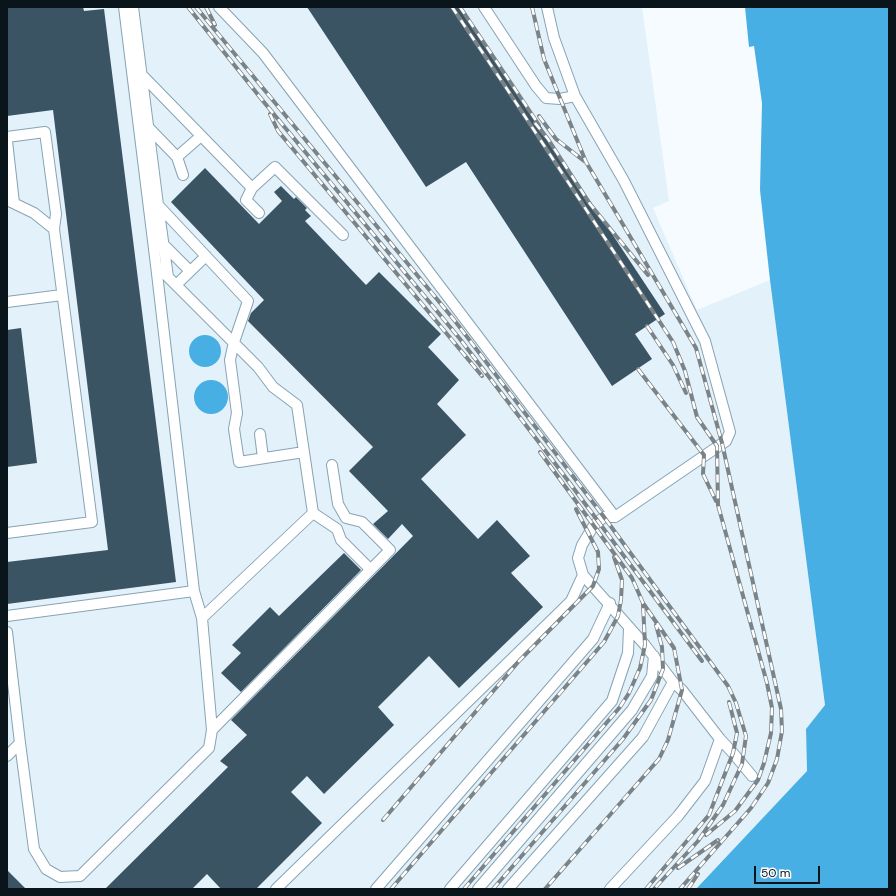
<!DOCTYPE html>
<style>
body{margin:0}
#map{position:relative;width:896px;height:896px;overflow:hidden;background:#f5fbfe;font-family:"DM Sans",sans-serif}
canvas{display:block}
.frame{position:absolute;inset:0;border:8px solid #0a151b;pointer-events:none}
.scale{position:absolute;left:754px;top:866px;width:66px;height:18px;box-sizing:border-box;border:2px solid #0a151b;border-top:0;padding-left:5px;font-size:12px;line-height:14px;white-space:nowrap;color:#0a151b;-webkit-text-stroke:3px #fff;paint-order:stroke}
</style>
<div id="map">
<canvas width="896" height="896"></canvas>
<div class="frame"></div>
<div class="scale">50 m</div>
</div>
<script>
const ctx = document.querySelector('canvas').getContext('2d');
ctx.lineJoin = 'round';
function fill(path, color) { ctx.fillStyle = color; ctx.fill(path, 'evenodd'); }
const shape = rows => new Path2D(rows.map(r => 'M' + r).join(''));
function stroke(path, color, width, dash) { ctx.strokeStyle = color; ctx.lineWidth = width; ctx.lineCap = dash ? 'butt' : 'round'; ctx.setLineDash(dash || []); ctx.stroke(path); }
const built = shape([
 [7,7,642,7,669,201,653,208,697,310,770,280,825,705,806,729,807,771,696,889,7,889]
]);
const water = shape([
 [745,7,889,7,889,889,696,889,807,771,806,729,825,705,770,280,760,190,762,103,754,46,749,47],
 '189 351a16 16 0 1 1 32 0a16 16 0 1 1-32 0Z',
 '194 397a17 17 0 1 1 34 0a17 17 0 1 1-34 0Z'
]);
const building = shape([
 [7,7,83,7,84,11,104,9,176,582,7,604,7,562,108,550,53,110,7,116],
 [307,7,462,7,665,314,635,334,652,359,612,386,466,162,426,187],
 [205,168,259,224,282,201,274,192,281,186,294,199,296,197,307,208,305,210,311,216,305,221,366,285,379,272,441,334,428,347,459,380,437,404,466,435,421,479,478,539,497,520,530,556,511,573,543,607,459,688,429,656,378,707,394,725,324,794,307,776,291,792,322,823,256,889,221,889,207,874,192,889,105,889,228,767,220,761,247,735,231,720,413,536,402,524,388,539,373,524,388,511,349,471,373,447,248,321,251,313,264,300,171,202],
 [21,328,37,463,7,467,7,330],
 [344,553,361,570,241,692,221,673,241,653,232,645,270,607,279,616],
 [7,870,26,889,7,889]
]);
const minor = shape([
 [133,7,158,205],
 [219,7,263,53,615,517],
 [484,7,536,86,546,98,560,99,575,96],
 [142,75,252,188],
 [148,127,177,157],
 [7,137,45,132,56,214,54,229],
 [7,141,14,203],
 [183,175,177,157,201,136],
 [7,200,34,213,54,229,92,522,7,533],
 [259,213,246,200,252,188,275,167,343,235],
 [163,244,190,271],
 [156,265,258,367,273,387,297,405,313,513,202,618],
 [168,277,158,205,248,301,234,342,230,360,237,413,234,429,239,462,304,452],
 [176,285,206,256],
 [7,302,62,295],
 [260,434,263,458],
 [313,513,337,529,341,540,370,569],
 [583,575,645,645,673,682,682,690,720,739,733,753,752,776],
 [7,616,194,591],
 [7,632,20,743,34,849,46,869,60,877,80,876,209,748,212,730,202,618,194,591,156,265,124,7],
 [212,730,390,550,362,522,346,518,338,504,332,465],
 [7,756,20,743],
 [276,889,571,601,583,575,578,558,582,545,594,525,604,517,615,517,726,441,730,432,705,341,624,181,575,96,554,38,547,7],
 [376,889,593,639,610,603],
 [450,889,612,701,628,653,629,628],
 [478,889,632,710,652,676,654,656],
 [508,889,643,737,673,682],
 [610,889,678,816,705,781,720,739]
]);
const rail = shape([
 [188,7,263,101,460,339,557,466,702,661],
 [196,7,455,321,604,517,728,686,736,703,746,736,742,764,723,805,698,841,654,889],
 [206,7,215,25],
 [452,7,505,86,673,342,685,371,697,417,717,446,718,505,767,683,772,708,771,733,764,763,758,780,735,811,706,835],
 [460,7,539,125],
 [532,7,544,59,586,162,696,348,722,443,781,709,782,731,777,759,768,783,751,808,680,889],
 [270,114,278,131,482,376],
 [539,116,556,139,584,161],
 [535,123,548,139,590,204,648,275],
 [647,326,673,365,686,393],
 [638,369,704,455,703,474,716,501],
 [540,452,632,578,643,603,674,648,682,690,668,740,659,759,545,889],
 [383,820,519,661,593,586,599,569,598,552,576,509],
 [678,868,718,840],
 [391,889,604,642,618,616,621,600,622,580,614,557],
 [464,889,620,707,629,693,640,668,645,645,643,604],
 [493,889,623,739,651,700,663,669,662,647,656,625],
 [646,889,709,815,733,753,737,733,729,702],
 [688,889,698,874]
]);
fill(built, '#e2f1fa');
fill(water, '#47afe4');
fill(building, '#3a5463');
stroke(minor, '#87a3b4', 12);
stroke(minor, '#fff', 10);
stroke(rail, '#7a8387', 4);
stroke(rail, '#fff', 2.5, [8]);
</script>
